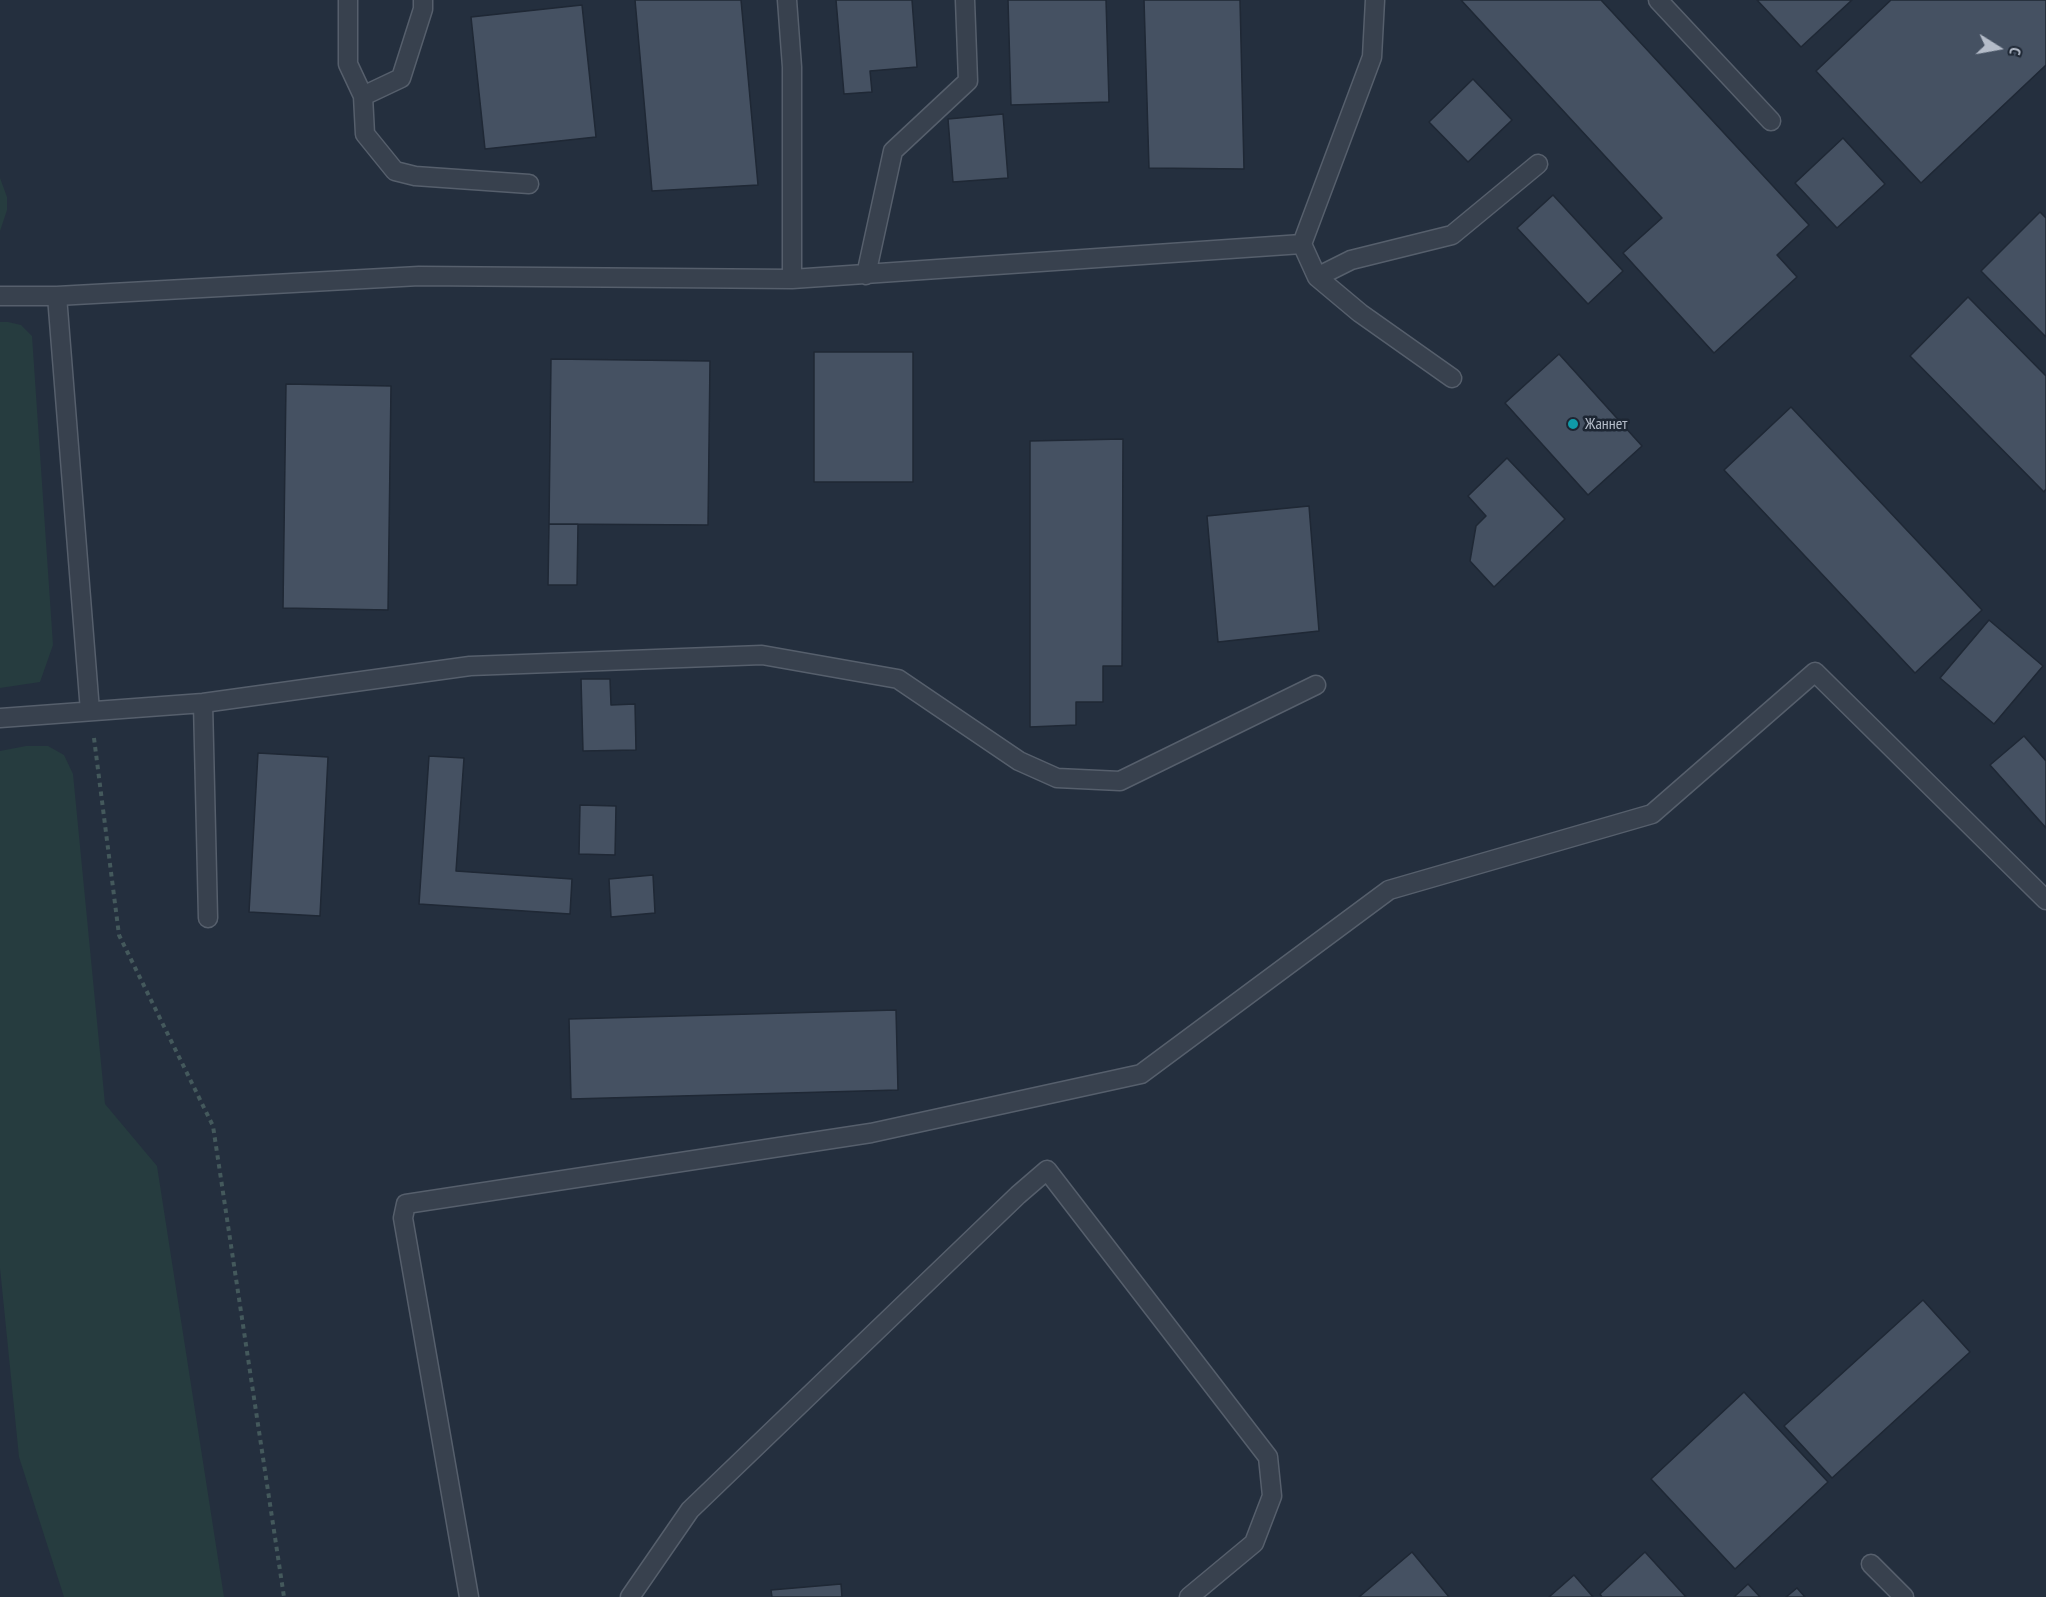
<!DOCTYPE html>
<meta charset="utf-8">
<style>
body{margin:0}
#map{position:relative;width:2046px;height:1597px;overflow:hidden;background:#242f3e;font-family:"PT Sans Narrow",sans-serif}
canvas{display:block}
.north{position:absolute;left:1968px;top:18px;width:60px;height:60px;-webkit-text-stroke:4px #1d2633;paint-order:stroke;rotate:101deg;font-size:16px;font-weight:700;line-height:24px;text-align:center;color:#b4bcc9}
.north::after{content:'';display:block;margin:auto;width:21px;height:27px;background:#b4bcc9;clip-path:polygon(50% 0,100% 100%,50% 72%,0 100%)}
</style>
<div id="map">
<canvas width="2046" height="1597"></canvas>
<div class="north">С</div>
</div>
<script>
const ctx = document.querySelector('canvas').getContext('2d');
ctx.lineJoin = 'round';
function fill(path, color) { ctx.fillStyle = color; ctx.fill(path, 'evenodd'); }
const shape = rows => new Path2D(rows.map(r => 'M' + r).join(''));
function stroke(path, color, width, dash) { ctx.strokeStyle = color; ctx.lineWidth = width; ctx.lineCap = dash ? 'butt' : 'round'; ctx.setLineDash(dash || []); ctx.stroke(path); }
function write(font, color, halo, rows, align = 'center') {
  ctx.font = font + ' "PT Sans Narrow",sans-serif'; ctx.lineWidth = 5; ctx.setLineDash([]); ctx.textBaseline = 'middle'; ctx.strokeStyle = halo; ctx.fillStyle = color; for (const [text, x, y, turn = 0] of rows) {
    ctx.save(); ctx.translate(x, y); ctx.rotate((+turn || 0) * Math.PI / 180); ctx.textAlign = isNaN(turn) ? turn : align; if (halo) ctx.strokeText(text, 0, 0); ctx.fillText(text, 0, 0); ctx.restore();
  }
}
const green = shape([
 [0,178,7,197,7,210,0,231],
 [0,322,8,322,21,325,32,336,53,645,40,682,0,688],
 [26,746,48,746,64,755,73,774,105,1104,157,1166,224,1597,64,1597,19,1457,0,1268,0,751]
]);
const building = shape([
 [635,0,741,0,758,185,652,191,635,0],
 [836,0,912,0,917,67,870,71,872,92,844,94,836,0],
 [1008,0,1106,0,1109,102,1011,105,1008,0],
 [1144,0,1240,0,1244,169,1149,168,1144,0],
 [1461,0,1601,0,1809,225,1777,255,1797,277,1714,353,1623,253,1662,218,1461,0],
 [1757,0,1852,0,1801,47,1757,0],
 [1891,0,2046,0,2046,65,1921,183,1816,71,1891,0],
 [582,5,596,137,485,149,471,17,582,5],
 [1473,79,1512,120,1468,162,1429,122,1473,79],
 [1003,114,1008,178,953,182,948,119,1003,114],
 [1843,138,1885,184,1837,228,1795,183,1843,138],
 [1553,195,1623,271,1588,304,1517,228,1553,195],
 [2040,212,2046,218,2046,337,1981,271,2040,212],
 [1968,297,2046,376,2046,489,2044,492,1910,356,1968,297],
 [814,352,913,352,913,482,814,482,814,352],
 [1559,354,1642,446,1588,495,1505,403,1559,354],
 [551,359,710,361,708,525,549,524,551,359],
 [286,384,391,386,388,610,283,608,286,384],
 [1791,407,1982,610,1915,673,1724,470,1791,407],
 [1123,439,1122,666,1103,666,1103,702,1076,702,1076,725,1030,727,1030,441,1123,439],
 [1507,458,1565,519,1494,587,1470,561,1476,526,1486,516,1468,496,1507,458],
 [1309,506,1319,631,1218,642,1207,516,1309,506],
 [549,524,578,524,577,585,548,585,549,524],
 [1989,620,2043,666,1994,724,1940,678,1989,620],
 [581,679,610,679,611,705,635,704,636,750,583,751,581,679],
 [2024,736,2046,761,2046,828,1990,765,2024,736],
 [258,753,328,757,320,916,249,912,258,753],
 [429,756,464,758,456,871,572,879,570,914,419,904,429,756],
 [580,805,616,806,615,855,579,854,580,805],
 [653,875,655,913,611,917,609,879,653,875],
 [896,1010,898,1090,571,1099,569,1019,896,1010],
 [1923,1300,1970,1352,1832,1478,1784,1426,1923,1300],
 [1744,1392,1828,1482,1735,1569,1651,1479,1744,1392],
 [1412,1552,1449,1597,1359,1597,1412,1552],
 [1645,1552,1686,1597,1602,1597,1600,1594,1645,1552],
 [1574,1575,1593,1597,1549,1597,1574,1575],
 [841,1584,842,1597,772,1597,771,1590,841,1584],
 [1748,1584,1760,1597,1734,1597,1748,1584],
 [1797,1588,1805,1597,1786,1597,1797,1588]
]);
const path = shape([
 [94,738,119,935,213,1126,284,1597]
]);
const lane = shape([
 [348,0,348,64,363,96],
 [423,0,423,9,401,78,363,96,365,134,395,171,415,176,529,184],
 [787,0,792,67,792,279],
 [1658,0,1771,121],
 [1302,244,1372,57,1375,0],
 [866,275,893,151,968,81,965,0],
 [1317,277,1351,260,1452,235,1538,164],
 [0,296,57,296,419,276,792,279,1302,244,1317,277,1360,313,1452,378],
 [57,296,90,711],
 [203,703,208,918],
 [0,718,203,703,470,666,762,655,898,679,1019,761,1057,778,1120,781,1316,685],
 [1871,1564,1904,1597],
 [469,1597,403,1218,406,1204,871,1133,1141,1074,1389,890,1652,814,1815,672,2046,900],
 [630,1597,690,1510,1018,1195,1047,1170,1268,1457,1272,1496,1254,1543,1189,1597]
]);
const markers = [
 [1573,424,6,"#0f9aa8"]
];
const poiNames = [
 ["Жаннет",1585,424]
];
fill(green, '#263c3f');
fill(building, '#455162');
stroke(building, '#1f2835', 1.5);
stroke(lane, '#565f6c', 21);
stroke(path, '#44595c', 4, [4.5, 4.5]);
stroke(lane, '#38414e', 18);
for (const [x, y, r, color] of markers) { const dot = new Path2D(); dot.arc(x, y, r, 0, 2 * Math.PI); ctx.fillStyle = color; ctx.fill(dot); stroke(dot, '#1d2633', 2); }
write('16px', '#b4bcc9', '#1d2633', poiNames, 'left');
</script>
